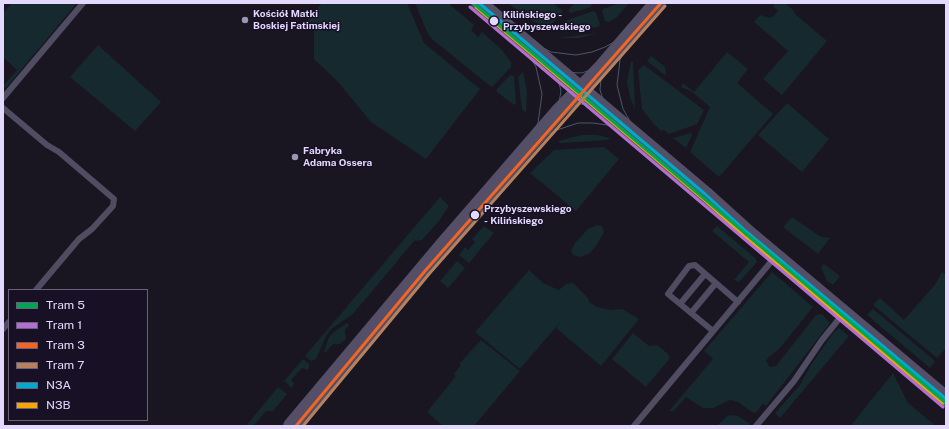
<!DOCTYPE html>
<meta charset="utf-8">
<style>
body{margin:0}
#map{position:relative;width:949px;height:429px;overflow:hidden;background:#191621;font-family:"Public Sans",sans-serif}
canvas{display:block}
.frame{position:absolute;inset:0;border:4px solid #e3d9fc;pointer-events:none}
.legend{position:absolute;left:8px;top:289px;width:140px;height:132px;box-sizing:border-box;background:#181126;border:1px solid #69617c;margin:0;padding:5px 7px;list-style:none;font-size:12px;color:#e3d9fc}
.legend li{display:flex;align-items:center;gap:8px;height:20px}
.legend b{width:20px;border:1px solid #69617c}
</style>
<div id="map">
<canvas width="949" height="429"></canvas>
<div class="frame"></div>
<ul class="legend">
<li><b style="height:5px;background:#00a651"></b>Tram 5</li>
<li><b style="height:5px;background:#b36fd0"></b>Tram 1</li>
<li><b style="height:5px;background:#f26522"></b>Tram 3</li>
<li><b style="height:5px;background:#b6815c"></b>Tram 7</li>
<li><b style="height:5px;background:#00a9ce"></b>N3A</li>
<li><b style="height:5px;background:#f7a600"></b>N3B</li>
</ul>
</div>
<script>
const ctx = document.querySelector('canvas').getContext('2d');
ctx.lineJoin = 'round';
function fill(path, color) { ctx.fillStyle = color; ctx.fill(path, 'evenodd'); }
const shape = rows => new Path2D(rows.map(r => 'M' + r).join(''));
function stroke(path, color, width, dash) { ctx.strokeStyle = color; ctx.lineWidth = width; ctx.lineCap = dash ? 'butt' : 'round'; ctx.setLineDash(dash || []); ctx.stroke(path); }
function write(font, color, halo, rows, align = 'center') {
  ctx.font = font + ' "Public Sans",sans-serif'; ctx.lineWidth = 3; ctx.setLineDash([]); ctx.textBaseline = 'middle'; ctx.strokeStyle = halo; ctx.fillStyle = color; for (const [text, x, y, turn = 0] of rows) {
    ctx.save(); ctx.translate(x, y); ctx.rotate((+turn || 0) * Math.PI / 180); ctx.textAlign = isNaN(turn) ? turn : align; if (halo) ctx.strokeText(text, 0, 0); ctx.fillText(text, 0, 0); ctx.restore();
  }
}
const green = shape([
 [12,3,77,3,6,88,3,86,17,70,3,57,3,13],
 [322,3,407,3,424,43,480,89,426,159,371,122,339,83,314,59,314,30,306,22],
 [415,3,448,3,474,25,471,30,478,37,482,32,501,49,511,62,511,67,493,86,490,86,432,39,427,32],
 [508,3,553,3,563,11,551,25,542,26,528,18],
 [574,3,592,3,591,7,571,13,568,11],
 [620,3,629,3,617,17,609,22,605,21,602,11,603,9],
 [775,3,785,3,794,11,795,14,827,41,782,95,763,79,788,51,754,22,760,15,769,18,774,16,778,11,773,6],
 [594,11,596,13,600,24,598,27,562,31,560,27,567,20],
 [598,33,580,38,557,38],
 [98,45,161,102,135,131,70,77],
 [727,52,748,69,737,83,773,114,719,177,690,152,710,107,692,92,681,87,683,83,694,92],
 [651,56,665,67,666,76,647,61],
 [631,61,633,62,635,109,630,97,627,82],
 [644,65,704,110,697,124,669,134,664,130,661,131,653,123,642,109,638,70],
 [523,72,527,91,526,113,522,109,518,77],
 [510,75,514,76,516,104,514,105,497,92,497,89],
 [787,103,829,139,802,172,758,135],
 [691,133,692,135,686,148,673,138],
 [582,135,597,135,610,138,608,140,560,143,558,141],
 [604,147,619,159,576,211,530,173,554,150],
 [440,197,449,206,439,221,422,240,414,241,353,314,331,329,326,336,316,359,311,361,305,356],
 [792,217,821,237,830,238,818,254,783,227],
 [597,225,602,226,604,232,596,246,590,253,580,257,573,255,571,250,575,243,588,229],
 [484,226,494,233,469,263,459,255,465,247,468,250,475,242,472,239],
 [717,226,755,258,757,262,739,282,734,280,749,262,712,231],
 [457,261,465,268,448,288,440,281],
 [824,264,840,276,833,285,827,281,821,267],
 [529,270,543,283,559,290,566,284,573,283,588,298,589,302,597,307,611,310,622,309,639,319,601,366,556,328,562,320,520,369,475,332],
 [772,272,813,307,780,348,768,358,766,361,770,367,776,366,816,315,822,314,830,323,766,406,763,403,756,413,752,412,738,402,730,400,713,408,703,408,686,397,674,411,669,411,713,359,704,351],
 [942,272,946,275,946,348,937,358,873,305,880,298,904,320,934,286],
 [873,309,935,361,930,368,867,315],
 [347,323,349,325,345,330,346,339,340,344,333,344,325,353,324,352,329,337,334,332],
 [839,328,849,336,780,418,775,413,800,385,811,365,833,333],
 [633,333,649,346,657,345,668,354,670,358,646,387,612,359],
 [481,340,520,371,474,426,443,426,427,412,456,376,454,374,461,365,459,364],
 [303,359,309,364,309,368,307,370,302,368,291,380,294,383,292,388,284,381],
 [893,373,908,403,936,426,855,426,852,424],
 [278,387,287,394,273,411,266,411,253,426,246,426],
 [730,415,738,416,750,424,748,426,717,426,726,417]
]);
const lane = shape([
 [3,98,83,3],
 [3,108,47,145,59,152,114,199,113,206,92,229,79,239,36,290],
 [680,304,705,274],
 [691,313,716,283],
 [3,329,9,322],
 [713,331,668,294,689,266,695,265,738,302],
 [634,426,775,257],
 [756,426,794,381,822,340,843,314]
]);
const secondary = shape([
 [479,3,705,194,748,233,946,399],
 [291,426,443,245,559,111,602,67,657,3]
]);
const tram = shape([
 [634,34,625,48,620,60,617,85,623,109,631,123,642,135],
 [525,38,551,52,576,55,592,52,605,47,616,41,628,30],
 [518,42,529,55,536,67,542,94,538,123,525,145],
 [614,47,602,67,600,90,607,111,620,126],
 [541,51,555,68,561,91,557,115,547,131],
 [540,61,562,72,581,73,602,67,619,51],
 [545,122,563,109,580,104,601,106,621,118],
 [533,147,544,137,557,130,578,123,593,123,607,125,624,132,635,139]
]);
const bus1 = shape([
 [479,3,705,194,748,233,946,399]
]);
const bus2 = shape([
 [476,7,702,198,745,237,943,403]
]);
const tram1 = shape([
 [473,3,946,403]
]);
const tram2 = shape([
 [470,7,943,407]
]);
const tram3 = shape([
 [296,426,425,271,661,3]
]);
const tram4 = shape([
 [303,426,429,274,665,6]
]);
const markers = [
 [245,20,4,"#9c95af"],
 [494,21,5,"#e3d9fc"],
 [295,157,4,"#9c95af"],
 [475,215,5,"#e3d9fc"]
];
const poiNames = [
 ["Kościół Matki",253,14],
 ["Boskiej Fatimskiej",253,26],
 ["Fabryka",303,151],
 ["Adama Ossera",303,163]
];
const stopNames = [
 ["Kilińskiego -",503,15],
 ["Przybyszewskiego",503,27],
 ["Przybyszewskiego",484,209],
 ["- Kilińskiego",484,221]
];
fill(green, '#16292e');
stroke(lane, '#504c61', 6);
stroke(secondary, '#544f67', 16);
stroke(tram, '#4a576b', 1);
stroke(bus1, '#00a9ce', 3);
stroke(bus2, '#f7a600', 3);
stroke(tram1, '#00a651', 3);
stroke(tram2, '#b36fd0', 3);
stroke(tram3, '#f26522', 3);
stroke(tram4, '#b6815c', 3);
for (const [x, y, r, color] of markers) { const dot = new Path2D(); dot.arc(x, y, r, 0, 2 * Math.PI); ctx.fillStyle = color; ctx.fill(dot); stroke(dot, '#181126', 1.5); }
write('bold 10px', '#e3d9fc', '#181126', poiNames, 'left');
write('bold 10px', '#e3d9fc', '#181126', stopNames, 'left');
</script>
